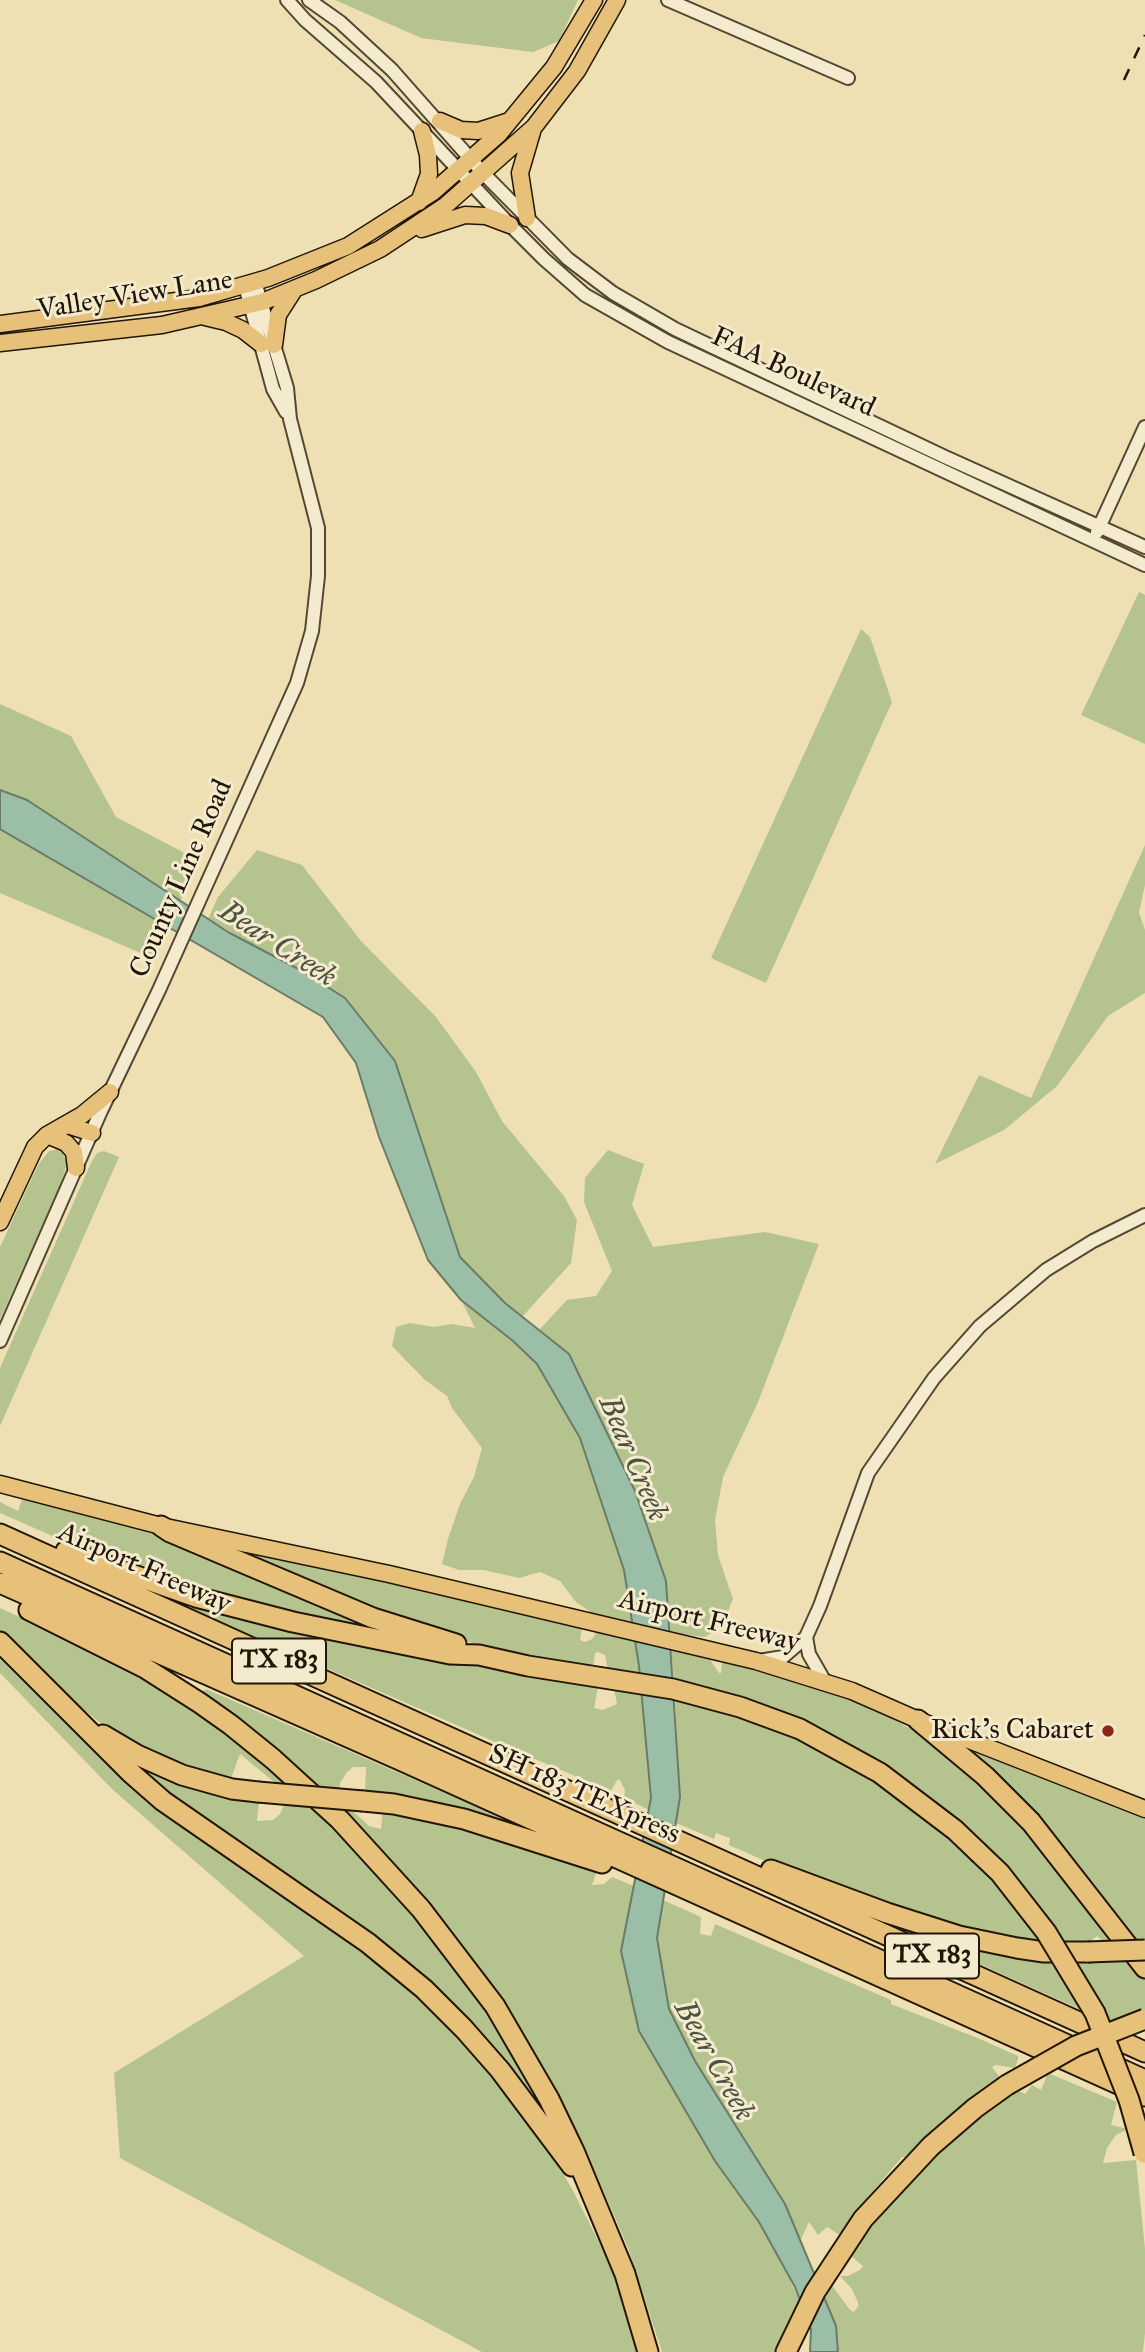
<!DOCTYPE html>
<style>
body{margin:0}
canvas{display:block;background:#eee0b3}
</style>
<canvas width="1145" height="2352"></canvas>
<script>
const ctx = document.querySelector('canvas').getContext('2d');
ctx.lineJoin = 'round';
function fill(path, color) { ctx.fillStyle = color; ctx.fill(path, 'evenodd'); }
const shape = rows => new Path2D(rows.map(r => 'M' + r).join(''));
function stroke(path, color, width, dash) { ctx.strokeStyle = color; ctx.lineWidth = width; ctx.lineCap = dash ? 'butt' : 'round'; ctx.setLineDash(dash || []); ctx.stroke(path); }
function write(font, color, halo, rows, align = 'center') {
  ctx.font = font + ' "IM FELL Great Primer",serif'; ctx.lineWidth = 6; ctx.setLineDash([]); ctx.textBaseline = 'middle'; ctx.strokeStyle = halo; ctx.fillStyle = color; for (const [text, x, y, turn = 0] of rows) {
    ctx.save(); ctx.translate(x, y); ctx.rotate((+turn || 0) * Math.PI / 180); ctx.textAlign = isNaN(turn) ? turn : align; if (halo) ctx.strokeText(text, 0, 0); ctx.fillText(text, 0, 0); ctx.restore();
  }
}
const green = shape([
 [335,0,578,0,559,41,533,52,421,38],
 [1139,592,1145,595,1145,744,1081,715],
 [861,629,870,637,892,702,766,983,711,958],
 [0,704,71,736,116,817,198,860,155,959,0,893],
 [1145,845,1145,885,1139,912,1145,930,1145,993,1108,1016,1057,1086,1004,1130,935,1164,979,1075,1031,1098],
 [257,850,302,865,361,941,436,1017,476,1072,502,1121,564,1196,577,1220,571,1263,522,1317,505,1303,460,1257,395,1061,345,998,208,919,218,897],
 [59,1149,62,1152,67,1162,62,1181,0,1319,0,1247,38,1165,49,1151],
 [608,1150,644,1164,632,1205,653,1247,765,1232,819,1244,758,1402,723,1477,715,1520,718,1555,733,1599,722,1626,705,1637,670,1633,666,1581,539,1330,567,1300,596,1296,612,1271,584,1202,585,1178],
 [104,1151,119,1157,0,1426,0,1368,91,1163,97,1153],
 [461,1300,513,1341,537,1364,580,1438,624,1570,632,1622,592,1613,576,1602,560,1581,540,1572,519,1578,484,1570,459,1570,442,1564,448,1539,460,1504,474,1477,482,1448,452,1408,447,1396,424,1379,392,1346,396,1327,410,1323,434,1327,451,1324,475,1328],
 [22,1499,167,1538,378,1628,375,1630,208,1591,154,1574,73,1545,0,1513,0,1502,18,1511],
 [227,1544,575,1625,582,1628,580,1640,585,1642,592,1639,597,1631,635,1640,640,1676,608,1670,605,1655,598,1652,595,1653,593,1668,487,1647,421,1629,228,1550],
 [173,1601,271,1627,598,1687,594,1708,603,1710,617,1704,614,1689,641,1694,651,1798,649,1810,624,1798,625,1790,620,1780,617,1780,611,1791,518,1752],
 [0,1608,97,1652,163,1690,238,1744,293,1788,284,1790,240,1754,230,1781,186,1768,111,1732,55,1685,0,1633],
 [671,1649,709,1658,719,1673,721,1673,722,1662,779,1676,832,1692,867,1705,924,1736,993,1788,1121,1946,1109,1947,1097,1936,1084,1946,1079,1941,1077,1945,1066,1945,1050,1922,975,1837,927,1796,859,1751,816,1728,674,1681],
 [0,1656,123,1780,205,1840,363,1948,412,1988,467,2043,545,2142,572,2189,604,2252,626,2307,639,2352,482,2352,120,2158,114,2073,304,1956,113,1790,0,1673],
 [206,1689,489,1812,539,1834,365,1792,366,1767,353,1767,347,1772,340,1783,339,1791,323,1791,201,1692],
 [675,1699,751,1720,786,1734,814,1746,875,1780,945,1833,979,1865,1038,1936,1035,1944,991,1938,788,1871,729,1845,730,1838,716,1833,714,1839,676,1823,680,1797],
 [954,1739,1145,1816,1145,1943,1134,1945],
 [144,1768,259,1799,257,1821,273,1820,280,1814,285,1803,292,1806,300,1801,307,1801,348,1841,435,1939,486,2010,564,2142,507,2068,143,1773],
 [334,1803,344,1803,369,1826,381,1829,383,1806,430,1816,597,1871,592,1885,604,1884,612,1877,634,1886,629,1908,658,1927,663,1900,701,1917,700,1934,711,1936,715,1924,891,2000,891,2004,980,2039,1018,2056,1018,2059,1015,2068,996,2065,992,2067,1001,2079,905,2157,902,2157,862,2204,840,2235,827,2227,818,2235,809,2222,786,2272,800,2301,776,2352,662,2352,628,2248,582,2141,513,2019,425,1900,371,1838],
 [907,1927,1054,1959,1084,2011,906,1931],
 [1130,1957,1145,1977,1145,2011,1109,2023,1075,1959],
 [1048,2073,1117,2102,1111,2125,1128,2129,1116,2135,1107,2148,1103,2163,1136,2160,1145,2249,1145,2333,1143,2352,823,2352,837,2334,836,2326,823,2294,830,2283,850,2310,854,2312,859,2305,852,2289,840,2276,848,2276,860,2270,863,2266,849,2254,895,2195,961,2131,1017,2090,1025,2094,1032,2085,1041,2090]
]);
const water = shape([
 [0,790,27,800,228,932,302,971,345,998,395,1061,460,1257,505,1303,569,1354,635,1491,666,1581,680,1797,657,1938,669,2009,695,2061,785,2204,836,2326,838,2352,810,2352,811,2329,795,2287,759,2222,715,2161,639,2031,621,1951,651,1798,639,1666,624,1570,580,1438,537,1364,513,1341,461,1300,428,1260,379,1137,356,1063,323,1017,0,829,0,790]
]);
const minor = shape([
 [287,0,305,20,376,82,510,225,544,259,585,295,668,342,1145,565],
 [309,0,340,22,392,70,483,173,568,259,613,293,675,329,715,348,945,457,1145,547],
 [668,0,848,78],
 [245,286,273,389,286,412],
 [1097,532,1145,427],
 [0,1341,100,1113,159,990,297,683,312,631,318,576,318,528,290,419,287,388,255,282],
 [806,1637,809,1654,825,1682],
 [759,1661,783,1657,806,1637,820,1606,868,1473,934,1378,980,1326,1046,1270,1093,1241,1145,1215]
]);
const major = shape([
 [440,121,461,130,478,131,509,121],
 [419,202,429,174,428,155,422,131],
 [527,218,520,173,532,132],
 [422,229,465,215,486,216,510,225],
 [205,317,226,322,243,330,261,344],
 [0,324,199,298,268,278,348,246,433,192,499,134,554,67,594,0],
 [0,343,162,325,262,302,316,280,380,249,445,206,534,127,577,71,617,0],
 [274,345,278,315,294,290],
 [59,1129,67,1125,92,1133],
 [47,1135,66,1143,74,1152,76,1168],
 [0,1222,35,1147,47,1135,82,1115,110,1092],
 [0,1484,161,1526,389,1574,756,1661,852,1691,918,1720,1145,1809]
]);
const highway = shape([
 [161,1526,170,1532,373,1618,456,1644],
 [0,1534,1145,2052],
 [66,1551,196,1597,293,1622,450,1654,479,1655,528,1666,673,1689,740,1707,800,1729,880,1773,955,1830,978,1852],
 [0,1562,1145,2080],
 [0,1583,400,1760,1145,2096],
 [29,1610,145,1668,200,1703,231,1725,273,1759,340,1820,421,1909,495,2006,549,2099,574,2151,625,2274,648,2352],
 [0,1642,131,1773,163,1801,368,1943,424,1989,464,2029,500,2070,572,2166],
 [918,1720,985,1776,1031,1822,1145,1968],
 [103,1735,137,1755,182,1775,232,1789,258,1792],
 [363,1801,394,1804,464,1819,602,1863],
 [771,1870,887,1913,959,1936,1017,1948,1044,1952,1088,1952],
 [786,2352,815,2292,863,2219,931,2146,975,2108,1007,2085]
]);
const rail = shape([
 [1124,80,1145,35]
]);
const highwayBridge = shape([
 [258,1792,363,1801],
 [978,1852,1000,1873,1046,1932,1095,2013,1129,2100,1144,2153],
 [1088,1952,1145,1950],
 [1007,2085,1076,2046,1145,2019]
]);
const markers = [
 [1108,1731,7,"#8f2418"]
];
const shields = [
 [279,1661,94],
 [932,1956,94]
];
const shieldNames = [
 ["TX 183",279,1661],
 ["TX 183",932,1956]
];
const streetNames = [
 ["Valley View Lane",135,296,-9],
 ["FAA Boulevard",793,373,25],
 ["County Line Road",182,879,-66],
 ["Airport Freeway",144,1569,24],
 ["Airport Freeway",709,1622,14],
 ["SH 183 TEXpress",584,1795,24]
];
const poiNames = [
 ["Rick's Cabaret",1094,1731]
];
const waterNames = [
 ["Bear Creek",277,945,33],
 ["Bear Creek",632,1459,67],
 ["Bear Creek",713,2061,61]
];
fill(green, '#b5c38f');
fill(water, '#9bbea7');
stroke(water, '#6b7b67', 2);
stroke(minor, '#554833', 16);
stroke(major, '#221608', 19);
stroke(highway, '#221608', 23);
stroke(minor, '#f4ebce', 12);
stroke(major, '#e7c07a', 16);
stroke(highway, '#e7c07a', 19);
stroke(rail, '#221608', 2.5, [12, 12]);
stroke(highwayBridge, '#221608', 23, []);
stroke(highwayBridge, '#e7c07a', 19);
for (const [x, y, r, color] of markers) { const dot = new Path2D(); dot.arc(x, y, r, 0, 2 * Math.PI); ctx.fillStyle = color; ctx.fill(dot); stroke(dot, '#f4ebce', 2.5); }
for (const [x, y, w] of shields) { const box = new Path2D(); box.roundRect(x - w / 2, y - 22.5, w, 45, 5); ctx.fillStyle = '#f4ebce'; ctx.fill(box); stroke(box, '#221608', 2); }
write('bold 26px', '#221608', null, shieldNames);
write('28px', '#221608', '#f4ebce', streetNames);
write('28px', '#221608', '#f4ebce', poiNames, 'right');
write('italic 30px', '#4c5140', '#f4ebce', waterNames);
</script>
